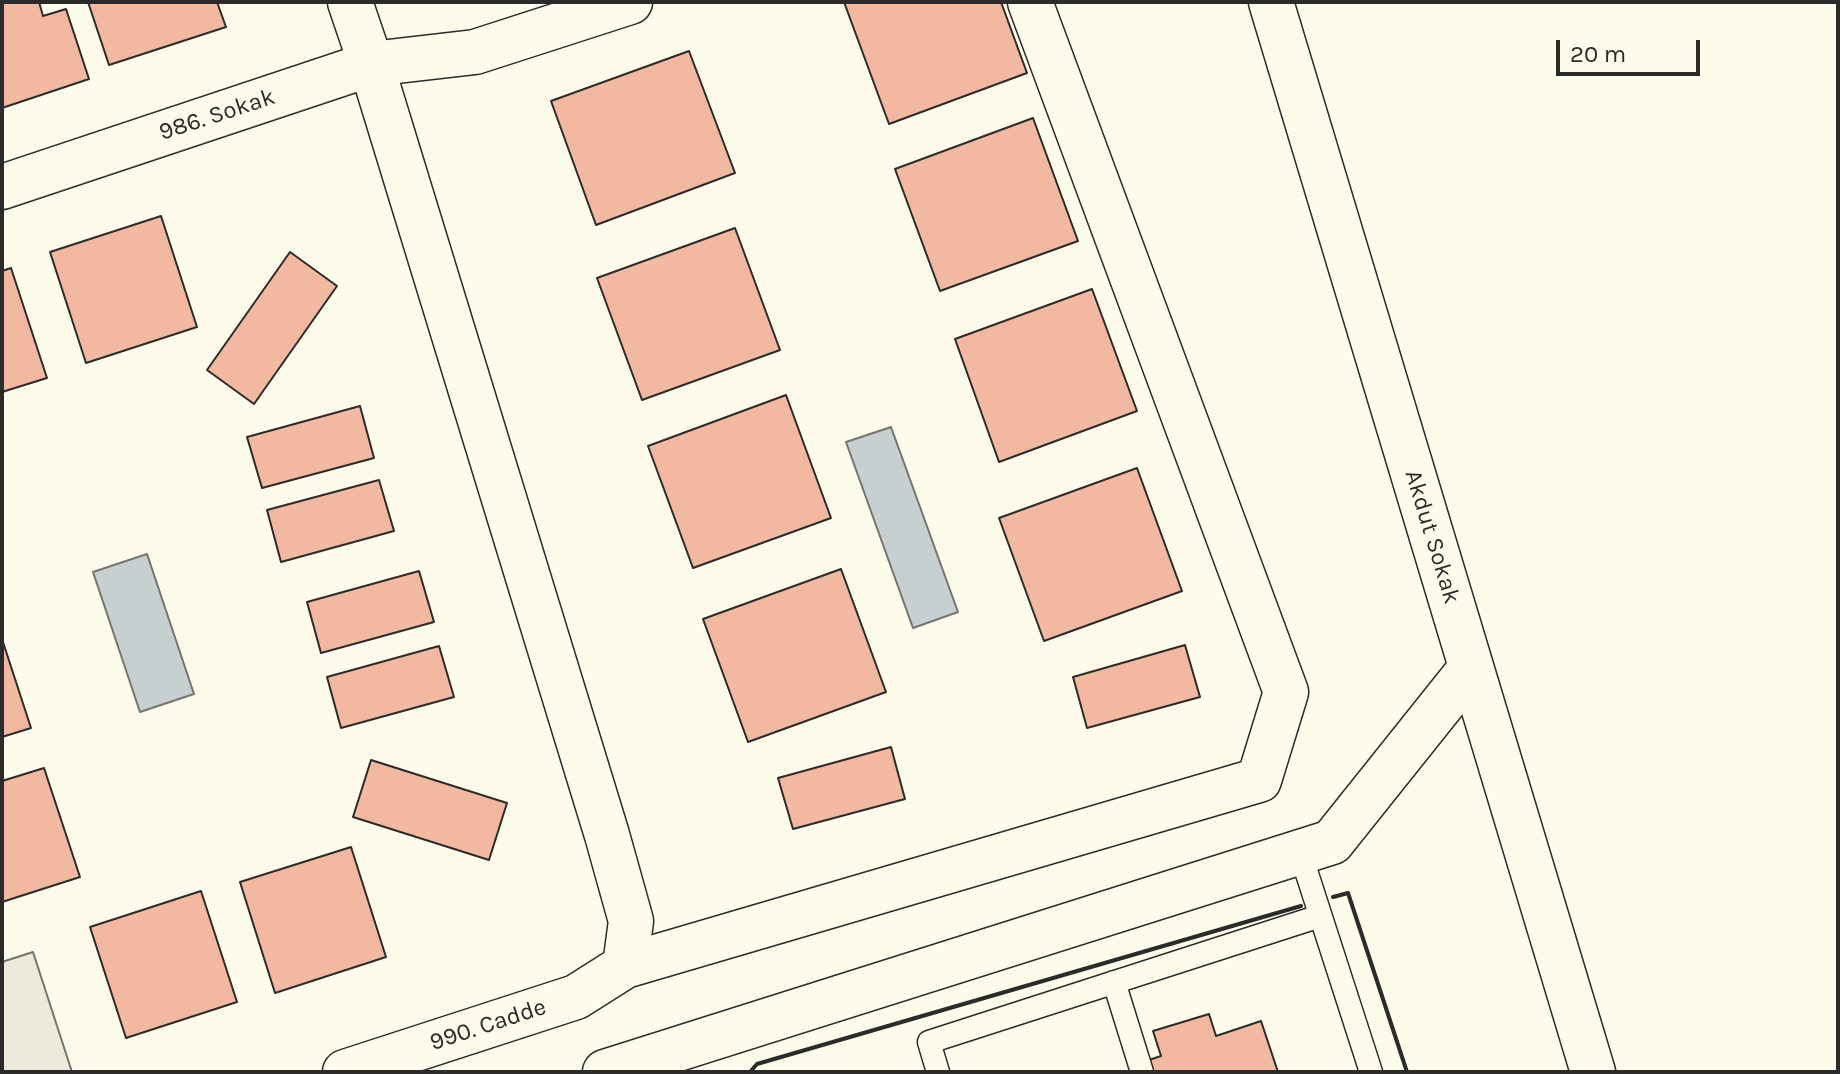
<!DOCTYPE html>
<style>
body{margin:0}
#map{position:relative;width:1840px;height:1074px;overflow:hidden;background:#fdfbea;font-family:Karla,sans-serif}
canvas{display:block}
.frame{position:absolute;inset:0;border:4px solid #2b2b2b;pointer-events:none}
.scale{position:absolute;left:1556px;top:40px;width:144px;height:36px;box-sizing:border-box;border:4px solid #2b2b2b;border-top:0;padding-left:10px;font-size:24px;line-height:28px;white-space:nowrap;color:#2b2b2b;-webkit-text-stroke:6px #fdfbea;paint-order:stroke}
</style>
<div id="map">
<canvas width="1840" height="1074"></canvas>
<div class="frame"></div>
<div class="scale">20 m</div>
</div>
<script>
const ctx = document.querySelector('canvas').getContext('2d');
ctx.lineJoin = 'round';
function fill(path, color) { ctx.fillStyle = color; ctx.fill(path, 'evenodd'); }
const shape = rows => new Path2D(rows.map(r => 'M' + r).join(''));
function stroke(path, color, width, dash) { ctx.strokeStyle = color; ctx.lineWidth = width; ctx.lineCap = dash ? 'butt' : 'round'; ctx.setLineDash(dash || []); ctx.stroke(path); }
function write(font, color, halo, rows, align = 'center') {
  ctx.font = font + ' Karla,sans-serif'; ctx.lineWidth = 6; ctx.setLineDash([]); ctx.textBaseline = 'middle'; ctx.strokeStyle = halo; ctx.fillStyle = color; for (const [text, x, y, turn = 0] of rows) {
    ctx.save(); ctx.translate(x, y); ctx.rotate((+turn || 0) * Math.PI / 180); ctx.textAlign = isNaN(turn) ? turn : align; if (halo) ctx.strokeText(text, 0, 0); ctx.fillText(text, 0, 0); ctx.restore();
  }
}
const parking = shape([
 [33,952,72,1072,2,1072,2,962,33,952]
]);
const water = shape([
 [891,427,958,612,913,628,846,442,891,427],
 [147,554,194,694,140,712,93,572,147,554]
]);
const building = shape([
 [2,2,39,2,43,16,66,9,89,79,2,108,2,2],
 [88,2,217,2,226,27,109,65,88,2],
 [844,2,1001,2,1027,73,889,124,844,2],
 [689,51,735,173,596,225,551,101,689,51],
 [1033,118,1078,241,940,291,895,169,1033,118],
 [161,216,197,327,86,363,50,252,161,216],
 [735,228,780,350,642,400,597,278,735,228],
 [290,252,337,286,254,404,207,370,290,252],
 [11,268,47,378,2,392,2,271,11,268],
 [1092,289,1137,411,999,462,955,339,1092,289],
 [786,395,831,518,693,568,648,446,786,395],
 [360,406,374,458,262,488,247,437,360,406],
 [1137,468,1182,591,1044,641,999,518,1137,468],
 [379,480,394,531,281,562,267,510,379,480],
 [841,569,886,692,748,742,703,619,841,569],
 [419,571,434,622,321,653,307,602,419,571],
 [2,639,31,728,2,737,2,639],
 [1185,645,1200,697,1087,728,1073,677,1185,645],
 [439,646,454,697,341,728,327,677,439,646],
 [891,747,905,799,793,829,778,778,891,747],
 [371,760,507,803,489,860,353,817,371,760],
 [44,768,80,877,2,902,2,781,44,768],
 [351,847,386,957,275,993,240,882,351,847],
 [201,891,237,1002,126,1038,90,927,201,891],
 [1209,1014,1216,1036,1261,1021,1278,1072,1153,1072,1149,1060,1161,1056,1153,1031,1209,1014]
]);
const lane = shape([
 [1300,852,1371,1072],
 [1114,982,1142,1072],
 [938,1072,929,1042,1320,916]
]);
const street = shape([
 [350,2,371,64,607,835,631,921,625,966],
 [2,187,371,64,475,52,630,2],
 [345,1072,576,997,625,966,1259,780,1286,692,1030,2],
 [605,1072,1332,842,1471,668]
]);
const secondary = shape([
 [1271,2,1593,1072]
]);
const wall = shape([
 [1333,897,1348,893,1407,1072],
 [750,1072,757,1064,1301,906]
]);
const streetNames = [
 ["986. Sokak",217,115,-18],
 ["Akdut Sokak",1432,537,73],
 ["990. Cadde",488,1025,-18]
];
fill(parking, '#eceadb');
stroke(parking, '#74746e', 2);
fill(water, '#c7d0d0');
stroke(water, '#74746e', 2);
fill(building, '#f2b8a0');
stroke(building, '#2b2b2b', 2);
stroke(lane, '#2b2b2b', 25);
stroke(street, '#2b2b2b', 47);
stroke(secondary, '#2b2b2b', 47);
stroke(lane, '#fdfbea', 22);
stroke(street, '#fdfbea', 44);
stroke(secondary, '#fdfbea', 44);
stroke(wall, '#2b2b2b', 4);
write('24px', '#2b2b2b', '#fdfbea', streetNames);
</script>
